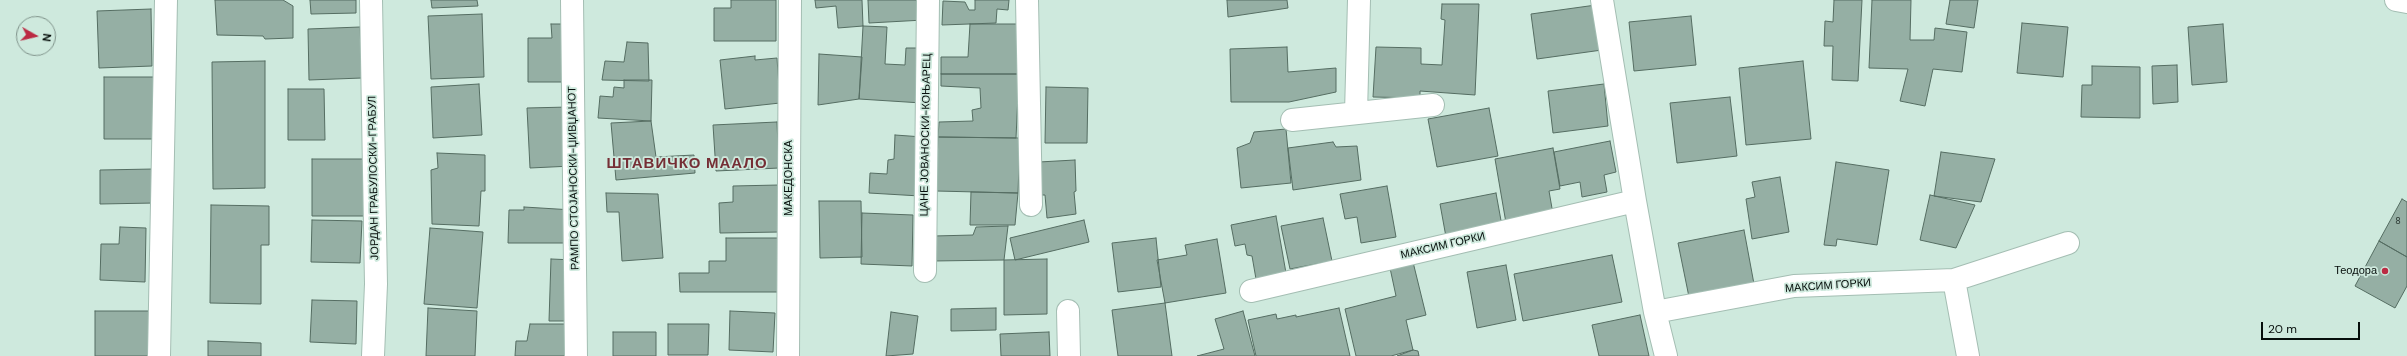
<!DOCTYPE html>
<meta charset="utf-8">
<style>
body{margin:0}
#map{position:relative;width:2407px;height:356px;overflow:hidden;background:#cee9dd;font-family:"DM Sans",sans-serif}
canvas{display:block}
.north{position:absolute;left:16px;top:16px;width:40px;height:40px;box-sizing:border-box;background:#cee9dd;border:1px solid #7e9189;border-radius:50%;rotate:98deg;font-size:11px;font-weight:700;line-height:16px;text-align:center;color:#060e0b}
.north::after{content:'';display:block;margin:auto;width:14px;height:18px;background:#bb2a43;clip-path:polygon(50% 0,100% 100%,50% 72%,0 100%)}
.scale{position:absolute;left:2261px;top:322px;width:99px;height:18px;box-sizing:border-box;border:2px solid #060e0b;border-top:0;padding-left:5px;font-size:12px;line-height:14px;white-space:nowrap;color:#060e0b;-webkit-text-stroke:3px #cee9dd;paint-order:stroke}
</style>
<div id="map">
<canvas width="2407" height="356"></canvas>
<div class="north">N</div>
<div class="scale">20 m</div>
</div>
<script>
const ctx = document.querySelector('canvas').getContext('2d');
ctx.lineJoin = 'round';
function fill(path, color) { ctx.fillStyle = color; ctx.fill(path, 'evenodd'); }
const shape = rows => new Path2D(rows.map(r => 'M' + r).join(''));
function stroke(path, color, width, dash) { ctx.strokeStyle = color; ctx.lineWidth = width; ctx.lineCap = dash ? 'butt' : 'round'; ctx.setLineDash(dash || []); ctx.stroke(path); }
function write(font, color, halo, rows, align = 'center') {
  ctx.font = font + ' "DM Sans",sans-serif'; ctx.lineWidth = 3.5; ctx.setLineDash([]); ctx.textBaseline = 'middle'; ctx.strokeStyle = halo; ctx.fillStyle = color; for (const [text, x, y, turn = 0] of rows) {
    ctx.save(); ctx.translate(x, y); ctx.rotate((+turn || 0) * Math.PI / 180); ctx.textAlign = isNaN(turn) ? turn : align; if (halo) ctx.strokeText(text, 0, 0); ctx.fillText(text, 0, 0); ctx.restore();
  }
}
const building = shape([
 [215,0,283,0,293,6,293,38,265,39,263,36,217,35,215,0],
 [310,0,356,0,356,13,311,14,310,0],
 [431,0,477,0,478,6,432,8,431,0],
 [731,0,776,0,776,41,714,41,714,8,731,8,731,0],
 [815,0,862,0,863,26,838,28,836,6,816,8,815,0],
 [868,0,923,0,924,20,869,23,868,0],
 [975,0,1009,0,1008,10,997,9,996,23,942,25,943,1,965,2,969,10,975,10,975,0],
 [1227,0,1287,0,1288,8,1228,17,1227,0],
 [1834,0,1862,0,1858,81,1832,80,1833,46,1824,46,1825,21,1833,22,1834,0],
 [1872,0,1911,0,1910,40,1934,40,1935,28,1967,32,1962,72,1933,69,1925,106,1900,101,1908,69,1869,68,1872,0],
 [1950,0,1978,0,1974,28,1946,24,1950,0],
 [1442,4,1479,4,1475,95,1420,91,1420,98,1373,97,1376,47,1421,48,1421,64,1442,65,1445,20,1441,19,1442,4],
 [1596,5,1602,50,1537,59,1531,14,1596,5],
 [151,9,152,66,99,68,97,11,151,9],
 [482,14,484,77,431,79,428,16,482,14],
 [1691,16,1696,65,1634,71,1629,22,1691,16],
 [2022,23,2068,27,2063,77,2017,73,2022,23],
 [551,24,571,24,572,82,528,82,528,38,552,38,551,24],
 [970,24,1020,24,1019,74,941,74,941,57,968,57,970,24],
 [2223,24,2227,82,2192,85,2188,27,2223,24],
 [863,26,887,27,885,64,905,65,906,48,925,48,922,103,859,99,863,26],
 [360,27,362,78,309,80,308,29,360,27],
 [627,42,648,43,649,81,602,80,605,61,624,62,627,42],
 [1287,47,1288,72,1336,68,1336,92,1289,102,1231,102,1230,49,1287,47],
 [819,54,862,57,859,99,818,105,819,54],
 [755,56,755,60,777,58,780,103,725,109,720,60,755,56],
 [265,61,265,188,213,189,212,62,265,61],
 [1803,61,1811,139,1746,145,1739,68,1803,61],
 [2177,65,2178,102,2153,104,2152,66,2177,65],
 [2092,66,2140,67,2140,118,2081,117,2082,85,2092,85,2092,66],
 [941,74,1019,74,1016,138,938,137,939,122,973,121,972,110,981,108,980,88,941,86,941,74],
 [104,77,155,77,155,139,104,139,104,77],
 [624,80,652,80,651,121,598,118,600,96,613,97,614,87,624,88,624,80],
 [479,84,482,135,433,138,431,87,479,84],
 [1604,84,1608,126,1553,133,1548,91,1604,84],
 [1046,87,1088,88,1087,143,1045,143,1046,87],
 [288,89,324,89,325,140,288,140,288,89],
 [1730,97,1737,156,1677,163,1670,103,1730,97],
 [569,107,572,166,530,168,527,108,569,107],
 [1489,108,1498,156,1437,167,1428,119,1489,108],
 [651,121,656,157,694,155,695,173,616,180,611,123,651,121],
 [777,122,779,168,716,171,713,125,777,122],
 [1286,129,1291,183,1241,188,1237,148,1250,143,1254,132,1286,129],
 [895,135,923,137,920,196,869,193,870,173,887,174,888,160,894,159,895,135],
 [938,137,1020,138,1018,193,936,191,938,137],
 [1610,141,1616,172,1604,175,1607,192,1582,197,1580,182,1560,186,1554,152,1610,141],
 [1333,142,1336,147,1357,146,1361,180,1293,190,1288,148,1333,142],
 [1553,148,1560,189,1549,191,1553,214,1506,223,1495,159,1553,148],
 [1941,152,1995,159,1981,202,1934,196,1941,152],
 [437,153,485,155,485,191,481,191,479,226,432,224,431,170,438,168,437,153],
 [312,159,365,159,365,216,312,216,312,159],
 [1075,160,1076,191,1074,192,1076,214,1047,218,1045,195,1042,195,1039,162,1075,160],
 [1836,162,1889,170,1877,245,1837,239,1836,246,1824,245,1836,162],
 [154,169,155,203,100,204,100,170,154,169],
 [1780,177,1789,232,1752,239,1746,199,1755,197,1752,182,1780,177],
 [779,185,780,232,720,233,719,203,733,202,733,186,779,185],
 [1387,186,1396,237,1361,243,1357,217,1345,219,1340,194,1387,186],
 [971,192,1018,193,1015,225,970,225,971,192],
 [606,193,658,194,663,258,622,261,619,212,607,212,606,193],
 [1496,193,1502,226,1446,237,1440,204,1496,193],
 [1930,195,1975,205,1956,248,1920,240,1930,195],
 [2402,199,2407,202,2407,257,2379,241,2402,199],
 [819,201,861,201,862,257,820,258,819,201],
 [211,205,269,206,269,245,261,245,261,304,210,303,211,205],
 [524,207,573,210,572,243,508,243,509,210,524,210,524,207],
 [862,213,913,215,912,266,861,264,862,213],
 [1276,216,1286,273,1256,279,1252,256,1247,255,1245,244,1235,246,1231,225,1276,216],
 [1323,218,1332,261,1290,269,1281,226,1323,218],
 [312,220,362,221,360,263,311,262,312,220],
 [1084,220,1089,242,1015,260,1010,238,1084,220],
 [1008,226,1004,260,933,261,934,236,973,235,976,227,1008,226],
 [120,227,146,228,145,282,100,280,101,244,119,244,120,227],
 [430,228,483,232,477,308,424,304,430,228],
 [1744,230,1754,284,1689,297,1678,243,1744,230],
 [726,238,781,238,782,292,680,292,679,273,709,273,709,261,726,261,726,238],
 [1156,238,1161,287,1118,292,1112,243,1156,238],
 [1217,239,1226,293,1165,303,1157,260,1187,255,1185,245,1217,239],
 [2379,241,2407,257,2407,286,2395,308,2355,286,2379,241],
 [1612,255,1622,302,1523,321,1514,274,1612,255],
 [551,259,574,260,572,321,549,321,551,259],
 [1047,259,1047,314,1004,315,1004,260,1047,259],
 [1413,262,1426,315,1406,320,1413,350,1391,356,1356,356,1345,309,1396,296,1390,268,1413,262],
 [1506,265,1516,320,1477,328,1467,272,1506,265],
 [312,300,357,301,356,344,310,342,312,300],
 [1165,303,1172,356,1118,356,1112,310,1165,303],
 [428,308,477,311,475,356,426,356,428,308],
 [996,308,996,330,951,331,951,309,996,308],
 [1339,308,1350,356,1256,356,1248,320,1276,314,1277,319,1296,315,1296,317,1339,308],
 [95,311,150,311,150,356,95,356,95,311],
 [730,311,775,313,773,352,729,350,730,311],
 [1243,311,1255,356,1197,356,1224,349,1215,319,1243,311],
 [891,312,918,316,913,354,886,356,891,312],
 [1640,315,1649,356,1599,356,1592,325,1640,315],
 [530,324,574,324,573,356,515,356,516,341,527,341,530,324],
 [668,324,709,324,708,355,668,355,668,324],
 [613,332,656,332,656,356,613,356,613,332],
 [1049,332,1050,356,1001,356,1000,334,1049,332],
 [208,341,261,343,261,356,208,356,208,341],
 [1413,350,1418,351,1419,356,1397,356,1413,350]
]);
const street = shape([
 [371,0,376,284,373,356],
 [572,0,576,356],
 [1027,0,1031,205],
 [1602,0,1635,201,1655,312,1666,356],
 [2396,0,2407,2],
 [1356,113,1359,0],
 [1292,120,1433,105],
 [925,271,928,0],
 [1954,280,1968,356],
 [1251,291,1635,201],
 [1068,311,1069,356],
 [1655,312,1794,286,1954,280,2068,243],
 [159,356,166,0],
 [788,356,790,0]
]);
const markers = [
 [2385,271,4,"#bb2a43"]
];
const numberNames = [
 ["8",2398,222]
];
const streetNames = [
 ["ЦАНЕ ЈОВАНОСКИ-КОЊАРЕЦ",926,135,-89],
 ["ЈОРДАН ГРАБУЛОСКИ-ГРАБУЛ",374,178,-91],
 ["РАМПО СТОЈАНОСКИ-ЏИВЏАНОТ",574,178,-91],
 ["МАКЕДОНСКА",789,178,-90],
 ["МАКСИМ ГОРКИ",1443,246,-13],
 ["МАКСИМ ГОРКИ",1828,286,-4]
];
const poiNames = [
 ["Теодора",2377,271]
];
const districtNames = [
 ["ШТАВИЧКО МААЛО",687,164]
];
fill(building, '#95afa4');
stroke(building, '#556d62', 1);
stroke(street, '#a4beb3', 24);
stroke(street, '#fff', 22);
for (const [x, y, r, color] of markers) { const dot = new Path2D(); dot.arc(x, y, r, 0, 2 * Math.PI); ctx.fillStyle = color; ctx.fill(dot); stroke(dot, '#cee9dd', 1.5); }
write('9px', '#2a3631', null, numberNames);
write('11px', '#060e0b', '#cee9dd', streetNames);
write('11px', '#060e0b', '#cee9dd', poiNames, 'right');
ctx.letterSpacing = '1px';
write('bold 15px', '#752e35', '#cee9dd', districtNames);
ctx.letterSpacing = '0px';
</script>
